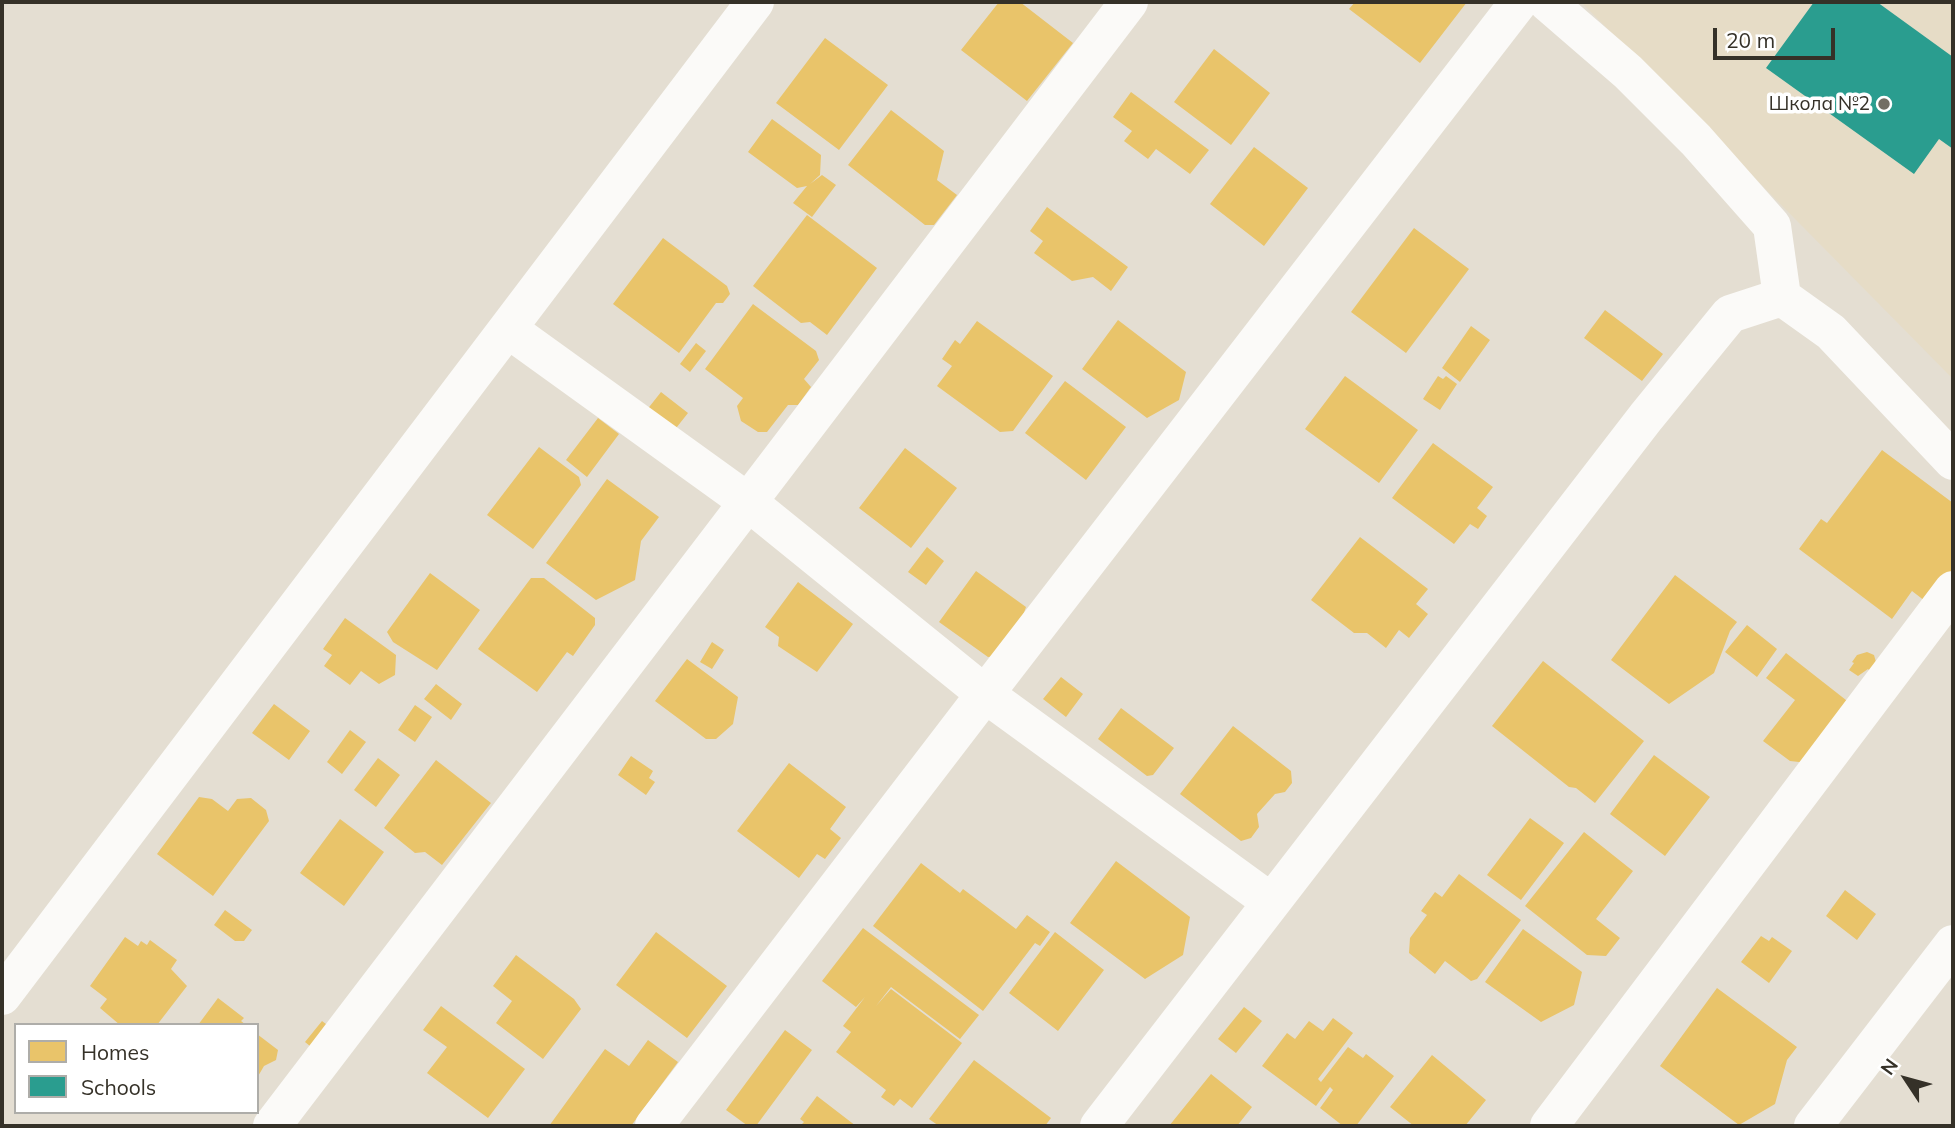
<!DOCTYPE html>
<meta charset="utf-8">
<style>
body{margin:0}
#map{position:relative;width:1955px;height:1128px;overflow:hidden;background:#e4ded2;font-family:Mulish,sans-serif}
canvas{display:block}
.frame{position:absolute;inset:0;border:4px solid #353128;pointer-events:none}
.legend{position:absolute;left:14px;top:1023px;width:245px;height:91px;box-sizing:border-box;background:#fff;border:2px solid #aeada9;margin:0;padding:9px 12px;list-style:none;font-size:21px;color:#353128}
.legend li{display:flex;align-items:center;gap:14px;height:35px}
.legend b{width:35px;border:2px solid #aeada9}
.north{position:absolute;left:1871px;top:1044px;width:70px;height:70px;-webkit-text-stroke:5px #fff;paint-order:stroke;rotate:306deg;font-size:19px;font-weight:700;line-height:28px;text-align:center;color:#353128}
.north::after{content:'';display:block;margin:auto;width:24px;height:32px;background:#353128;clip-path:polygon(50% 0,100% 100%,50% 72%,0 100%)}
.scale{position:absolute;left:1713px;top:28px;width:122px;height:32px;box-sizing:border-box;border:4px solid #353128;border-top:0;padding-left:9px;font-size:21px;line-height:24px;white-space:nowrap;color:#353128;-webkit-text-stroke:5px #fff;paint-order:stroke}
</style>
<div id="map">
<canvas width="1955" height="1128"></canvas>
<div class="frame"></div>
<ul class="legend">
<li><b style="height:19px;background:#e9c46a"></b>Homes</li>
<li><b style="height:19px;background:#2a9d8f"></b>Schools</li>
</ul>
<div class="north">N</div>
<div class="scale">20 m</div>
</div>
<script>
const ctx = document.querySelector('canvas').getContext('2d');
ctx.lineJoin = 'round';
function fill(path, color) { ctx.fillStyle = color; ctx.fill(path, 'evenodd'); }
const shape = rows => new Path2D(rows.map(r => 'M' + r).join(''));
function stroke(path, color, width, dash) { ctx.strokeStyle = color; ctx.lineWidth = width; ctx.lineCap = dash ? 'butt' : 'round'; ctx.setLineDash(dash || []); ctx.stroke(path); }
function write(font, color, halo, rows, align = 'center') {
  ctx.font = font + ' Mulish,sans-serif'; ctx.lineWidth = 7; ctx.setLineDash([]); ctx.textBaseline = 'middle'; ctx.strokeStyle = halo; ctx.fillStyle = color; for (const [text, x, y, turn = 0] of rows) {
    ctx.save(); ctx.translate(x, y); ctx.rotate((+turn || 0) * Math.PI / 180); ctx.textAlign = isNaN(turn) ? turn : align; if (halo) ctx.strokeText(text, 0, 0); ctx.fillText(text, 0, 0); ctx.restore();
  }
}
const built = shape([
 [1581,2,1953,2,1953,379]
]);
const homes = shape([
 [999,2,1020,2,1073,43,1027,101,961,50],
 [1355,2,1467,2,1420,63,1349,9],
 [825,38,888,85,839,150,776,103],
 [1214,49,1270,93,1231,145,1174,102],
 [1131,92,1209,150,1190,174,1156,149,1148,159,1124,141,1132,131,1113,117],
 [891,110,944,151,937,180,957,195,934,225,925,225,848,165],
 [772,119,821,155,820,175,810,184,822,175,836,185,812,217,793,203,807,186,797,188,748,152],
 [1254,147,1308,188,1264,246,1210,204],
 [1047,207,1128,267,1111,291,1093,277,1072,281,1034,253,1043,241,1030,231],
 [807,215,877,268,827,335,810,322,801,323,753,286],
 [1414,228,1469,269,1406,353,1351,312],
 [663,238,727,286,730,294,723,303,716,303,679,353,613,304],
 [753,304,816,351,819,360,804,379,811,387,798,405,788,405,767,432,758,432,741,421,737,406,743,398,705,369],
 [1605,310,1663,354,1642,381,1584,338],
 [1118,320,1186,372,1179,400,1147,418,1082,369],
 [977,321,1053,376,1013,431,1000,432,937,386,952,366,942,359,955,340,960,344],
 [1471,326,1490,340,1460,382,1442,368],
 [696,343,706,351,690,372,680,364],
 [1345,376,1418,430,1379,483,1305,429],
 [1438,376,1443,379,1446,376,1457,384,1440,410,1423,399],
 [1065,381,1126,427,1086,480,1025,433],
 [661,392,688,413,673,432,646,411],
 [598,418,619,434,587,477,566,460],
 [1433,443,1493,487,1477,508,1487,516,1478,529,1470,524,1454,544,1392,498],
 [539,447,579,477,581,485,533,549,487,515],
 [905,448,957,488,911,548,859,508],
 [1882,450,1953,503,1953,582,1934,608,1912,591,1892,619,1799,549,1821,519,1827,523],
 [607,479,659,517,641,541,635,580,596,600,546,563],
 [1360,537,1428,589,1416,604,1428,614,1409,638,1399,630,1386,648,1367,633,1354,633,1311,600],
 [927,547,944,561,926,585,908,572],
 [976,571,1026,607,1016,636,997,656,988,657,939,622],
 [430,573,480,610,437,670,393,642,387,632],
 [1675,575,1737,622,1730,631,1714,673,1669,704,1611,660],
 [531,578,544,578,595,618,595,625,573,656,567,652,537,692,478,649],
 [798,582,853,624,817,672,778,646,779,637,765,627],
 [345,618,396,655,395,675,379,684,361,671,350,685,324,666,332,655,323,649],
 [1747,625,1777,649,1757,677,1725,652],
 [712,642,724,650,712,669,700,662],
 [1867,652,1874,655,1876,662,1871,672,1868,669,1858,676,1849,670,1854,663,1852,662,1857,655],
 [1786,653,1860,711,1813,772,1799,762,1790,761,1763,741,1795,700,1766,678],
 [687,659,738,697,733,724,716,739,706,739,655,701],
 [1543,661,1644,741,1595,803,1576,788,1569,787,1492,726],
 [1061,677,1083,694,1066,717,1043,699],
 [436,684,462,704,451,720,424,699],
 [274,704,310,731,289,760,252,733],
 [415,705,432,717,415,742,398,730],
 [1121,708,1174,748,1153,775,1147,776,1098,739],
 [1233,726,1291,771,1292,783,1285,792,1275,794,1257,814,1259,827,1251,838,1241,841,1180,794],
 [350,730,366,742,342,774,327,762],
 [1654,755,1710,797,1665,856,1610,814],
 [631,756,653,771,649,778,655,782,646,795,618,775],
 [378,758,400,775,376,807,354,790],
 [436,760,491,803,442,865,425,852,415,853,384,828],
 [789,763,846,807,830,829,841,838,825,859,817,854,799,878,737,831],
 [199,797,212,799,228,811,237,799,251,798,266,810,269,821,213,896,157,854],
 [1530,818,1564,843,1521,900,1487,875],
 [340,819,384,852,344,906,300,873],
 [1584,832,1633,871,1596,919,1620,938,1606,956,1587,955,1525,906],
 [1116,861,1190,917,1183,955,1145,979,1070,923],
 [921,863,960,893,963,889,1016,929,1027,915,1050,932,1040,946,1035,943,983,1011,873,926],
 [1459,874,1521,920,1477,979,1471,981,1445,961,1435,974,1409,953,1410,938,1427,915,1421,911,1435,892,1442,897],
 [1845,890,1876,914,1857,940,1826,916],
 [225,910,252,930,244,941,235,941,214,925],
 [863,928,979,1015,960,1039,891,987,876,1006,891,989,962,1043,912,1108,900,1099,894,1106,881,1097,886,1090,836,1052,851,1032,843,1026,865,997,856,1007,822,981],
 [1523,929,1582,972,1574,1005,1541,1022,1485,982],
 [656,932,727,986,687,1038,616,985],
 [1055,932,1104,970,1058,1031,1009,993],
 [1761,936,1769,941,1772,937,1792,951,1769,983,1741,962],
 [125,937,138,946,141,941,147,945,150,940,177,960,171,969,187,986,157,1025,120,1025,100,1008,107,999,90,986],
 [516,955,574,999,581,1009,543,1059,496,1023,512,1001,493,986],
 [1717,988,1797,1047,1787,1060,1775,1104,1739,1125,1660,1066],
 [218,998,244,1018,241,1021,246,1025,198,1025],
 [441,1006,525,1069,488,1118,427,1073,447,1047,423,1030],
 [1244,1007,1262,1021,1236,1053,1218,1039],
 [1333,1018,1353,1033,1318,1079,1321,1082,1348,1047,1363,1058,1366,1054,1394,1076,1356,1126,1343,1126,1320,1108,1333,1090,1330,1087,1316,1106,1262,1066,1287,1033,1295,1039,1309,1021,1323,1031],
 [322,1021,338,1033,321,1055,305,1042],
 [785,1030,812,1050,756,1126,748,1126,726,1110],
 [257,1034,278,1050,276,1060,264,1066,257,1078],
 [648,1040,678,1062,631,1126,549,1126,605,1049,629,1066],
 [1432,1055,1486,1100,1465,1126,1414,1126,1390,1107],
 [974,1060,1051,1118,1045,1126,939,1126,929,1119],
 [1211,1074,1252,1107,1237,1126,1169,1126],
 [817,1096,856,1126,800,1126,804,1122,800,1119]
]);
const schools = shape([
 [1814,2,1877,2,1953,57,1953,149,1939,139,1914,174,1766,68]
]);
const minor = shape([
 [1547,2,1628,72,1696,140,1772,226,1782,297],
 [508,329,748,502,1129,2],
 [1271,902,985,694,1519,2],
 [2,996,755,2],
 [272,1126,748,502,985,694,654,1126],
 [1099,1126,1646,417,1730,314,1782,297,1831,332,1953,461],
 [1549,1126,1953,590],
 [1813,1126,1953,944]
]);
const markers = [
 [1884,104,7,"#726e64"]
];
const poiNames = [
 ["Школа №2",1870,104]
];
fill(built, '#e6dcc6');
fill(homes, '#e9c46a');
fill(schools, '#2a9d8f');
stroke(minor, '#fbfaf8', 38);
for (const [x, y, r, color] of markers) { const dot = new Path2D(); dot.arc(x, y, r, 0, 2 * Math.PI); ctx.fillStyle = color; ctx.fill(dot); stroke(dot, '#fff', 2.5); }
write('19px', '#353128', '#fff', poiNames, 'right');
</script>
